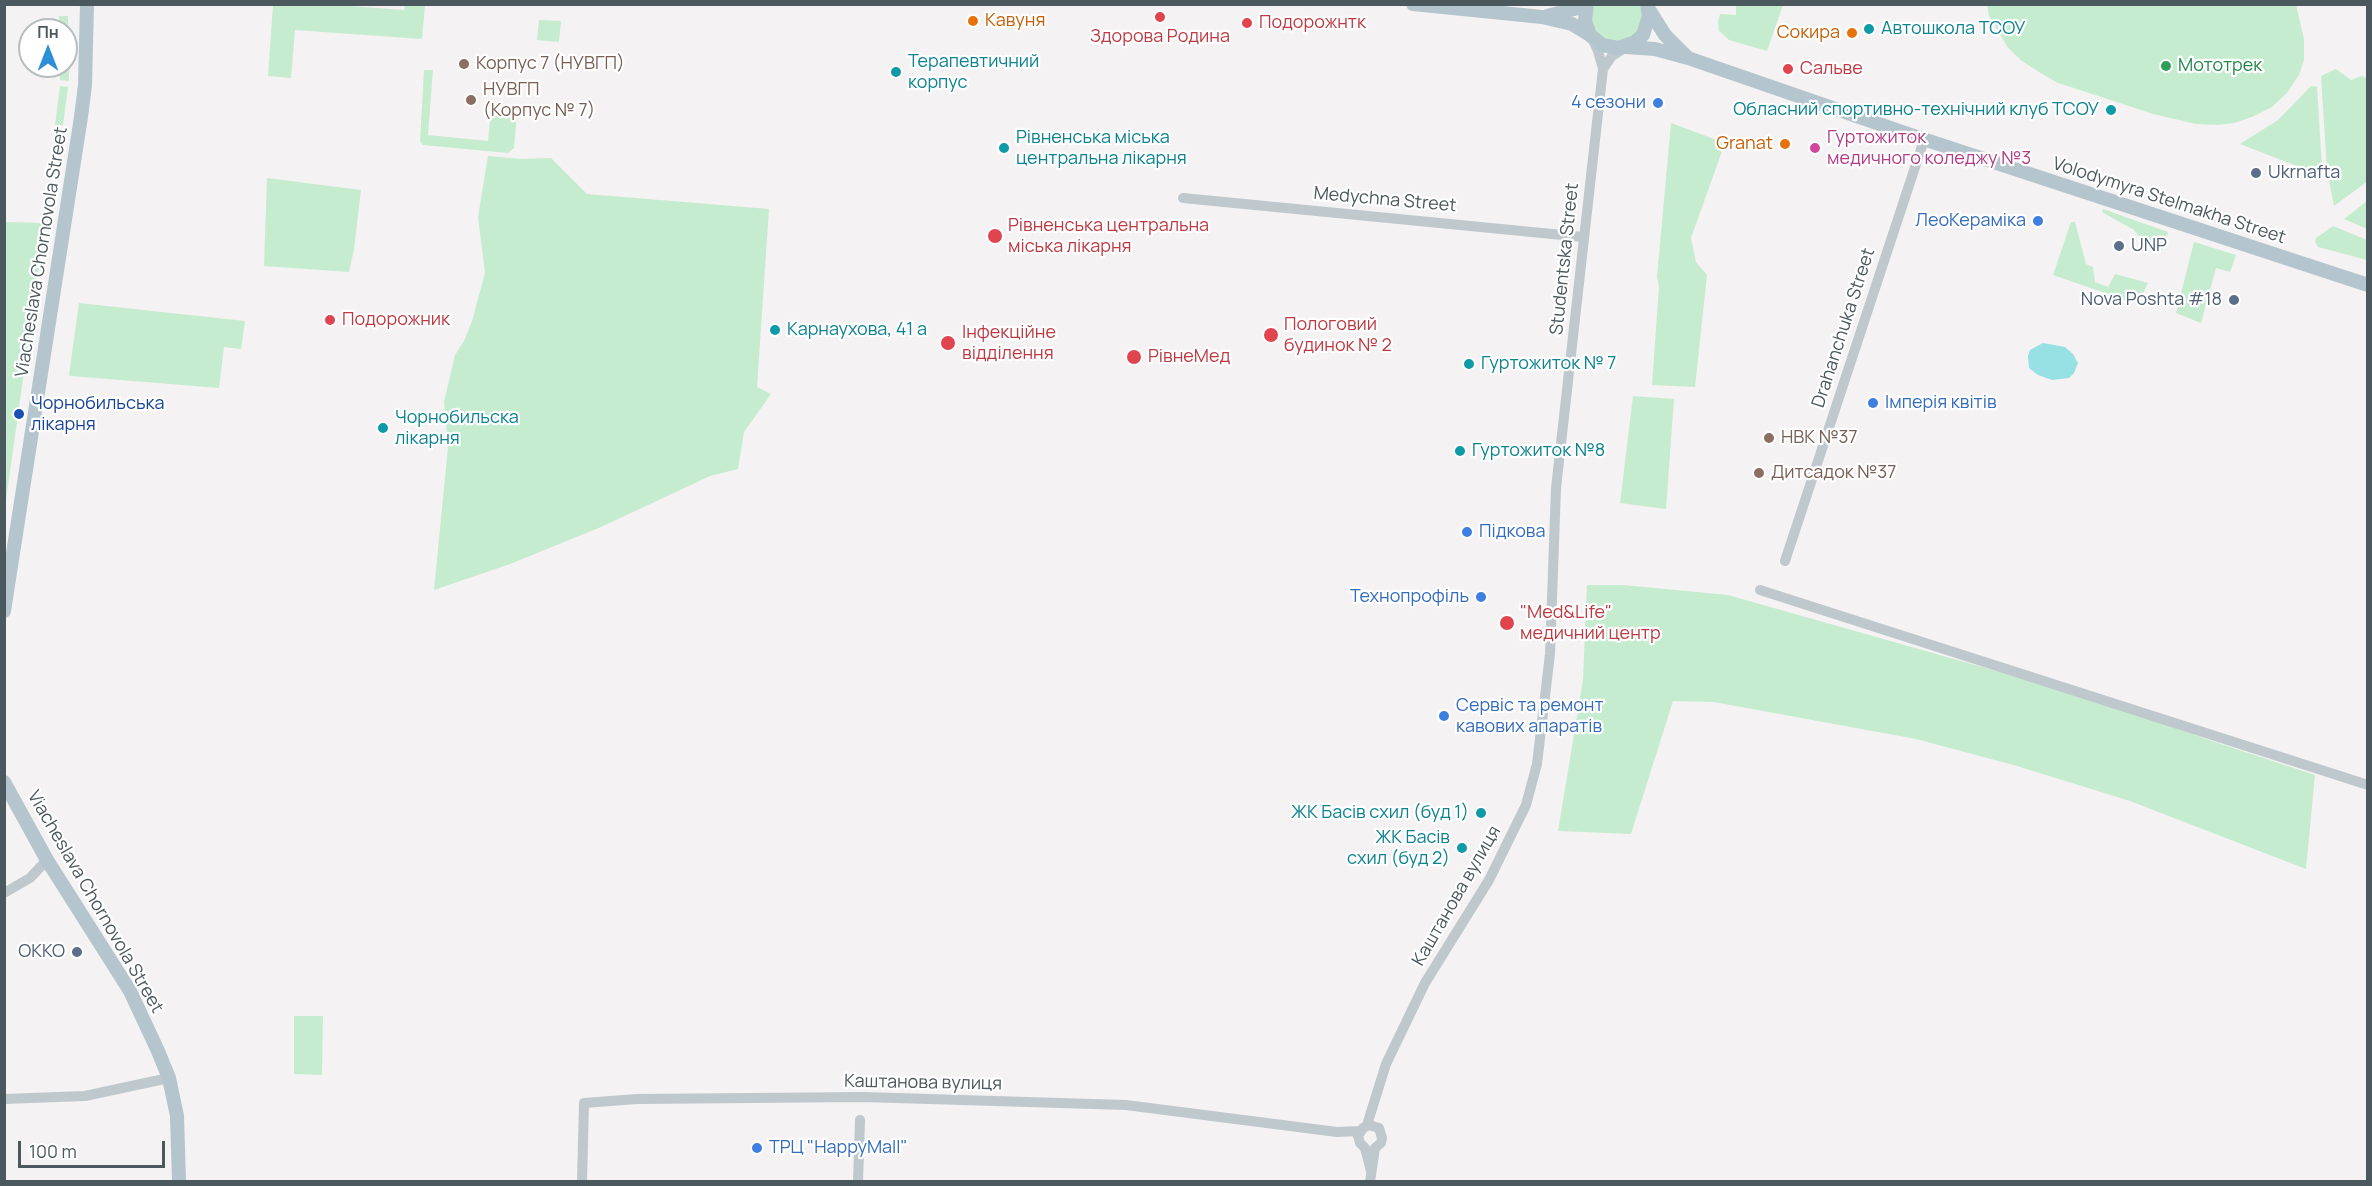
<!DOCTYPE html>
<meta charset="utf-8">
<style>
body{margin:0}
#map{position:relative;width:2372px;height:1186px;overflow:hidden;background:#f4f2f2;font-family:Manrope,sans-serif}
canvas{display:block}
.frame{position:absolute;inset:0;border:6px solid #4b585d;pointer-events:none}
.north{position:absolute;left:18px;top:18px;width:60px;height:60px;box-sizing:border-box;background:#fff;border:2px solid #b7bcbe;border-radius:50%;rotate:0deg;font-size:16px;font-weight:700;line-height:24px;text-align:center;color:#4b585d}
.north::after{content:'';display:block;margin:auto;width:21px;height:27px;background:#2c8ed4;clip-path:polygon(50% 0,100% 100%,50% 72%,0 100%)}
.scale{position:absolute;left:18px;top:1141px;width:147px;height:27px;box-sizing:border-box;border:3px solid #4b585d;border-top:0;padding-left:8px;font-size:18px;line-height:21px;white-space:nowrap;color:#4b585d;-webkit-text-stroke:4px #fff;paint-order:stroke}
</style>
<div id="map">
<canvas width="2372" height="1186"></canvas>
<div class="frame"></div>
<div class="north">Пн</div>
<div class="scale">100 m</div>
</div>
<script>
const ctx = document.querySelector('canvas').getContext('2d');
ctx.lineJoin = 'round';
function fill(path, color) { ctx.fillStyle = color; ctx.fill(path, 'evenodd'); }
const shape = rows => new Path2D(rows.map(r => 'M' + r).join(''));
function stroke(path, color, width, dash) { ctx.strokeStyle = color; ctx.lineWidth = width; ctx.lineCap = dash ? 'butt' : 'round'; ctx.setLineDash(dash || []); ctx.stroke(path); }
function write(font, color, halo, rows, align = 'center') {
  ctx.font = font + ' Manrope,sans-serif'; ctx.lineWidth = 4.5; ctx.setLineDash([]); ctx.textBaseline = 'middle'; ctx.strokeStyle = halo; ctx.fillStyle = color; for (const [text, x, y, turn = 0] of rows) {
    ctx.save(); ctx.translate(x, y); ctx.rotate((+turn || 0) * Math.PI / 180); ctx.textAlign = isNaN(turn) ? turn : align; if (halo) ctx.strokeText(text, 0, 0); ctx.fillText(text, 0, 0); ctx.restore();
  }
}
const green = shape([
 [273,5,336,5,404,10,405,5,425,5,422,39,295,30,291,78,268,76],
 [1594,5,1640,5,1643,15,1638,32,1624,42,1606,40,1594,29,1591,21],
 [1736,5,1783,5,1767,51,1729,40,1719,31,1718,22,1720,14,1736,15],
 [1987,5,2296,5,2304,39,2304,60,2299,75,2287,93,2272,107,2252,117,2234,123,2218,125,2196,124,2153,114,2077,89,2058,83,2039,72,2022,61,2008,48,1989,16],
 [59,16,68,16,69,81,60,80,60,66,66,66,66,30,59,30],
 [539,20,561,21,559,42,537,40],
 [2336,69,2351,80,2361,76,2367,78,2368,181,2334,206,2327,170,2321,76],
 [424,70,433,70,428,135,488,141,491,110,517,113,514,148,508,153,423,145,420,141],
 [60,86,68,87,63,125,55,125],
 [2311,86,2317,87,2322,168,2315,173,2240,144,2278,120],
 [1671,123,1725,143,1691,238,1696,262,1707,275,1695,387,1652,385,1659,286,1657,277],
 [488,156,521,159,551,158,587,194,769,209,757,387,771,394,744,432,738,469,710,476,601,527,510,564,434,590,448,447,444,402,455,355,464,341,472,321,485,273,478,217],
 [267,178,361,190,354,249,349,272,264,266],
 [2367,201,2367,229,2344,219],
 [2103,209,2168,232,2162,250,2145,244,2134,230,2102,212],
 [5,222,45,223,5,507,4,222],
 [2071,222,2075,222,2086,264,2093,267,2095,282,2108,287,2115,274,2148,283,2143,293,2131,302,2053,275],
 [2333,226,2367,240,2367,260,2318,247,2315,242,2316,238],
 [2194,242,2236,255,2230,272,2216,268,2201,323,2176,313],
 [79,303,245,321,241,349,224,347,219,388,71,376,69,375],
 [1633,396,1674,399,1666,509,1620,503],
 [1587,585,1623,585,1728,595,2095,699,2209,740,2315,775,2306,869,2130,801,2017,766,1916,739,1714,702,1673,701,1631,834,1558,831,1583,680],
 [294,1016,323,1016,322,1075,294,1074]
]);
const water = shape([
 [2043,343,2065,347,2073,354,2078,363,2074,373,2069,378,2052,380,2038,375,2029,368,2028,356,2030,350]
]);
const minor = shape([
 [1603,69,1612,56,1626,47],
 [1183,198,1583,237],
 [1785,561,1924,140],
 [1760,590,2368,785],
 [4,893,30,878,47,860],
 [4,1099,85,1096,169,1078],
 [1367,1125,1386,1064,1425,983,1489,880,1526,805,1537,764,1550,654,1556,488,1603,69,1598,51,1592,38],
 [582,1182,584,1103,637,1099,863,1097,1126,1105,1337,1132,1360,1131],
 [858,1182,860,1120],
 [1370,1182,1375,1148,1381,1143,1382,1138,1379,1128,1369,1125,1363,1128,1358,1136,1360,1143,1365,1148,1371,1171]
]);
const major = shape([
 [1413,4,1542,17,1572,24,1590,35],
 [1587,4,1585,21,1590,35,1602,45,1618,48,1635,42,1643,35,1649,16,1647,4],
 [1648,8,1665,35,1686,56],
 [1547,16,1586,6,1585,4],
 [1626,47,1655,49,1688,58,1914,136,2368,285],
 [4,611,81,117,85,85,87,4],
 [4,782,47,860,130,991,158,1051,169,1078,177,1116,179,1182]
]);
const markers = [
 [1160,17,6,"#e0444e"],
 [973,21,6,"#e8710a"],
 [1247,23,6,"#e0444e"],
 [1869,29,6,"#0f9aa8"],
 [1852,33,6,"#e8710a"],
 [464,64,6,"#8d6e63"],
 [2166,66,6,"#2e9e5b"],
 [1788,69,6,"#e0444e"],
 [896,72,6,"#0f9aa8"],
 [471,100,6,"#8d6e63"],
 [1658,103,6,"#3f7fe0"],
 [2111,110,6,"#0f9aa8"],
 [1785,144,6,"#e8710a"],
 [1004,148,6,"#0f9aa8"],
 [1815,148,6,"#d1479c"],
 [2256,173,6,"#5c6f8a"],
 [2038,221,6,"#3f7fe0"],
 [995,236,8,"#e0444e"],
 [2119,246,6,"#5c6f8a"],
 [2234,300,6,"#5c6f8a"],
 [330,320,6,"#e0444e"],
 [775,330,6,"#0f9aa8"],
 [1271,335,8,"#e0444e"],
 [948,343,8,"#e0444e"],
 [1134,357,8,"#e0444e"],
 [1469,364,6,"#0f9aa8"],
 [1873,403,6,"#3f7fe0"],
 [19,414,6,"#1a4fb4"],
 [383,428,6,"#0f9aa8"],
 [1769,438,6,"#8d6e63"],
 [1460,451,6,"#0f9aa8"],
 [1759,473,6,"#8d6e63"],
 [1467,532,6,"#3f7fe0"],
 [1481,597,6,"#3f7fe0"],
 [1507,623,8,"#e0444e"],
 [1444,716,6,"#3f7fe0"],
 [1481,813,6,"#0f9aa8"],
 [1462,848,6,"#0f9aa8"],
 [77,952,6,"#5c6f8a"],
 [757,1148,6,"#3f7fe0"]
];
const foodNames = [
 ["Кавуня",985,21,"left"],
 ["Сокира",1840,33],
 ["Granat",1773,144]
];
const healthNames = [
 ["Подорожнтк",1259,23],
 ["Здорова Родина",1160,37,"center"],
 ["Сальве",1800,69],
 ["Рівненська центральна",1008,226],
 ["міська лікарня",1008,247],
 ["Подорожник",342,320],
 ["Пологовий",1284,325],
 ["будинок № 2",1284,346],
 ["Інфекційне",962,333],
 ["відділення",962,354],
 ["РівнеМед",1148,357],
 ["\"Med&Life\"",1520,613],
 ["медичний центр",1520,634]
];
const cultureNames = [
 ["Автошкола ТСОУ",1881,29],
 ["Терапевтичний",908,62],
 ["корпус",908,83],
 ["Обласний спортивно-технічний клуб ТСОУ",2099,110,"right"],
 ["Рівненська міська",1016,138],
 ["центральна лікарня",1016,159],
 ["Карнаухова, 41 а",787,330],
 ["Гуртожиток № 7",1481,364],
 ["Чорнобильска",395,418],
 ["лікарня",395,439],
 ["Гуртожиток №8",1472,451],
 ["ЖК Басів схил (буд 1)",1469,813,"right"],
 ["ЖК Басів",1450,838,"right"],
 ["схил (буд 2)",1450,859,"right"]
];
const educationNames = [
 ["Корпус 7 (НУВГП)",476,64],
 ["НУВГП",483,90],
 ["(Корпус № 7)",483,111],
 ["НВК №37",1781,438],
 ["Дитсадок №37",1771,473]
];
const leisureNames = [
 ["Мототрек",2178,66]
];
const shopNames = [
 ["4 сезони",1646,103,"right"],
 ["ЛеоКерамiка",2026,221,"right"],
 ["Імперія квітів",1885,403],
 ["Підкова",1479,532],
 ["Технопрофіль",1469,597,"right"],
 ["Сервіс та ремонт",1456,706],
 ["кавових апаратів",1456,727],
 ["ТРЦ \"HappyMall\"",769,1148]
];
const hotelNames = [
 ["Гуртожиток",1827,138],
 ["медичного коледжу №3",1827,159]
];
const serviceNames = [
 ["Ukrnafta",2268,173],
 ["UNP",2131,246],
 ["Nova Poshta #18",2222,300,"right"],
 ["OKKO",65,952,"right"]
];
const streetNames = [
 ["Medychna Street",1385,200,5],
 ["Volodymyra Stelmakha Street",2169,201,18],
 ["Viacheslava Chornovola Street",42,252,-81],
 ["Studentska Street",1565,259,-84],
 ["Drahanchuka Street",1844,328,-72],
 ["Каштанова вулиця",1457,896,-60],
 ["Viacheslava Chornovola Street",95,902,60],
 ["Каштанова вулиця",923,1083,1]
];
const transitNames = [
 ["Чорнобильська",31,404],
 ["лікарня",31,425]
];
fill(green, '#c6eccf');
fill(water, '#97e0e4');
stroke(minor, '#bfc8cd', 10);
stroke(major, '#b5c5cd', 14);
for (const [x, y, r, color] of markers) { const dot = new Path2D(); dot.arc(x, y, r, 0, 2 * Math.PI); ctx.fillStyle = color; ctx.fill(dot); stroke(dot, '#fff', 2); }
write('18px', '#c56008', '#fff', foodNames, 'right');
write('18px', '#be3a42', '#fff', healthNames, 'left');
write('18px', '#0d838f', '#fff', cultureNames, 'left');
write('18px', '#785e54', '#fff', educationNames, 'left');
write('18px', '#27864d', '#fff', leisureNames, 'left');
write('18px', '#366cbe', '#fff', shopNames, 'left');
write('18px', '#b23c85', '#fff', hotelNames, 'left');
write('18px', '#4e5e75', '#fff', serviceNames, 'left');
write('18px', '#4b585d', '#fff', streetNames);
write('18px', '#164399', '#fff', transitNames, 'left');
</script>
